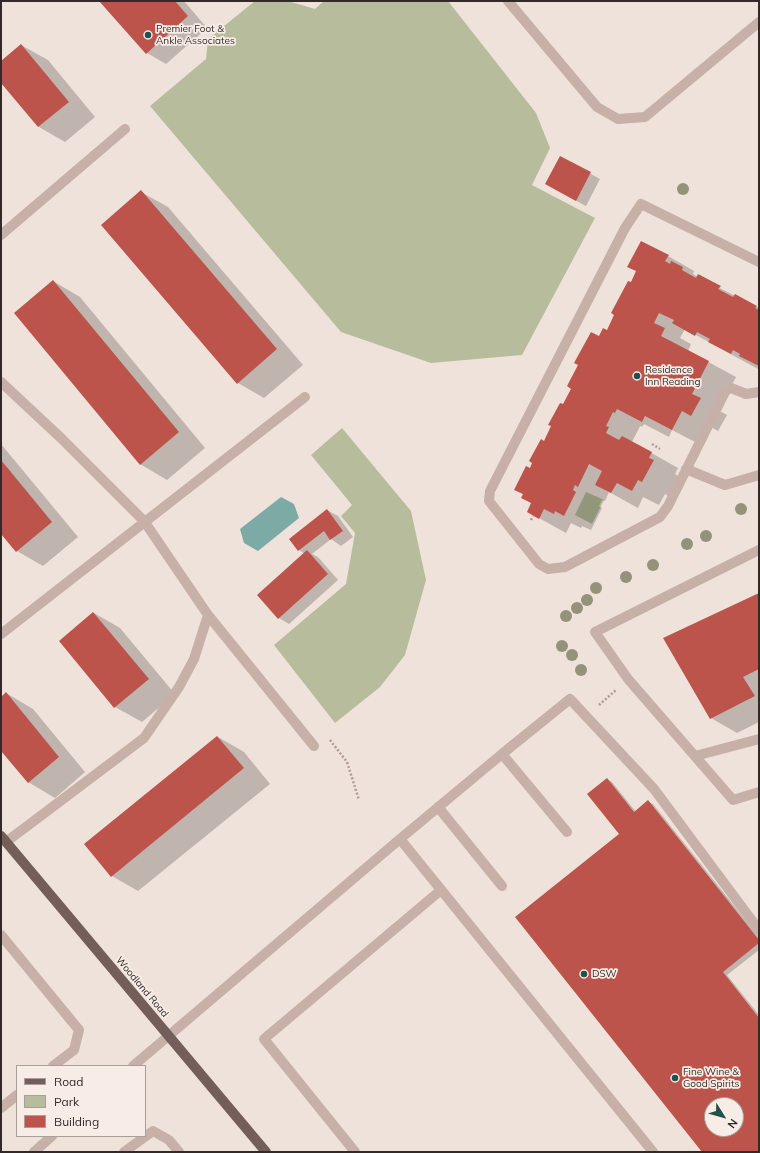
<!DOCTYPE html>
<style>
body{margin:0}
#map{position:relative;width:760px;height:1153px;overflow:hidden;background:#efe2da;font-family:Mulish,sans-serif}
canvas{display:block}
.frame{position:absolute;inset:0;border:2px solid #332927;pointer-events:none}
.legend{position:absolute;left:16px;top:1065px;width:130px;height:72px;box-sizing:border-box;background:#f7ede6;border:1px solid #a99f9a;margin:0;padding:5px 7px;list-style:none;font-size:12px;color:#332927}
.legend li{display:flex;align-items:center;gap:8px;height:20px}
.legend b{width:20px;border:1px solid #a99f9a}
.north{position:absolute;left:704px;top:1097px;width:40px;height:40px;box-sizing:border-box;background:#f7ede6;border:1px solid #a99f9a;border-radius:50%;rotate:127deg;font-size:11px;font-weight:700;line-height:16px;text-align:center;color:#332927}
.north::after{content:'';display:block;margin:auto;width:14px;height:18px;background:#20514d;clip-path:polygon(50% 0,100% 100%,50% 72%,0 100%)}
</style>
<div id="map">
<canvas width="760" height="1153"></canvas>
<div class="frame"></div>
<ul class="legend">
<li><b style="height:5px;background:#745e59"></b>Road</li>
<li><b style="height:11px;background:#b7bd9c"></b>Park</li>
<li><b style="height:11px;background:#bc544b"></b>Building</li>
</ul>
<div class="north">N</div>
</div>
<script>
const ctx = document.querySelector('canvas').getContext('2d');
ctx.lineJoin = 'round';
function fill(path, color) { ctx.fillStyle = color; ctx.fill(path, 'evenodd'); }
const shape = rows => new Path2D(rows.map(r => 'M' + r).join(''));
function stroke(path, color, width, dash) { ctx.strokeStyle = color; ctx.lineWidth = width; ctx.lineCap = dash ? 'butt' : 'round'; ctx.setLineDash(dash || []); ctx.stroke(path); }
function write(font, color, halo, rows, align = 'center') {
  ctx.font = font + ' Mulish,sans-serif'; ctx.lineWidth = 3.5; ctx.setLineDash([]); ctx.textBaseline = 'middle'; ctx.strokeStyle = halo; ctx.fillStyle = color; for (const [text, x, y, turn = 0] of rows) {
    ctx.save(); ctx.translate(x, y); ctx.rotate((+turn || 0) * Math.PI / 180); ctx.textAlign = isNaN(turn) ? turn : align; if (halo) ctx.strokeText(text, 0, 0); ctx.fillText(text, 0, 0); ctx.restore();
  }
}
const green = shape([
 [255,1,288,1,315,9,324,1,448,1,536,113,550,148,532,185,595,218,522,355,431,363,341,332,150,106,206,59,208,39],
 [342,428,411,511,426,580,405,655,380,687,335,723,274,645,346,584,355,533,341,516,352,505,311,455],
 [586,492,604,500,592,524,575,515]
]);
const water = shape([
 [281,497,294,504,299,518,258,551,244,543,240,529]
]);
const shadow = shape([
 [101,1,184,1,207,28,166,64,147,53],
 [21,45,48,60,95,117,65,142,39,127,1,81,1,62],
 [560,157,600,179,586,206,556,190],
 [141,192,168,207,303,365,264,398,238,383],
 [668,256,694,271,693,274,698,277,759,308,759,366,758,369,685,329,680,338,691,344,688,351,736,377,718,410,727,415,718,431,709,426,699,444,672,430,669,437,644,424,642,427,640,426,632,442,678,468,675,474,680,477,669,497,665,494,659,505,643,497,638,508,609,492,605,501,602,500,599,506,602,508,591,530,582,526,581,528,571,523,566,533,528,512,532,504,524,494,515,490,530,469,599,338,607,332,631,284],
 [53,281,80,297,205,448,167,480,140,464],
 [1,444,78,537,43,566,17,551,1,532],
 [327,510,338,516,353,537,341,546,331,539,312,554,318,557,338,580,289,624,279,618,305,554,299,550],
 [759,594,759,722,737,733,711,718],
 [94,613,120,628,175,694,142,722,115,707],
 [6,693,33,709,85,772,55,798,28,782,1,750,1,698],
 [218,737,244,752,270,784,138,891,112,876],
 [607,779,612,782,636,812,648,802,653,804,759,937,759,950,727,975,759,1015,759,1152,703,1152],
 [712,1105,736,1105,736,1129,712,1129]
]);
const building = shape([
 [99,1,175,1,188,16,146,54],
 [21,44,69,102,38,127,1,83,1,61],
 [560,156,591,172,576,201,545,184],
 [141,190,277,349,237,384,101,225],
 [641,241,669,255,665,261,670,264,671,261,683,267,682,270,696,278,698,274,721,286,718,289,733,297,735,294,757,306,755,308,759,310,759,366,739,356,740,354,733,350,731,354,708,342,710,339,697,332,695,336,672,323,674,320,659,313,654,323,665,328,661,336,709,361,692,394,701,398,691,416,682,411,672,430,645,416,642,422,617,409,615,413,613,412,606,426,609,427,606,433,619,440,622,436,652,452,649,458,654,460,642,482,638,480,632,491,617,483,611,493,595,485,602,471,589,464,578,487,575,485,573,490,576,492,564,516,555,511,554,514,544,509,539,519,527,512,531,503,521,498,523,494,514,490,526,466,530,468,532,463,529,461,541,439,544,441,551,426,548,425,560,403,563,404,571,389,567,386,578,365,574,363,591,332,599,336,603,328,607,330,614,315,611,313,628,281,631,282,636,271,627,267],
 [53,280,179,432,140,465,14,313],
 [1,460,52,522,16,552,1,534],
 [327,509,343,531,330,540,324,531,298,551,289,539],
 [307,550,328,574,278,619,257,595],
 [759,593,759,669,743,677,755,696,710,719,663,638],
 [93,612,149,679,114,708,59,641],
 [6,692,59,757,28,783,1,751,1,697],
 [217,736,244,768,111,877,84,844],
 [607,778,634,812,648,800,759,940,759,943,723,972,759,1018,759,1152,702,1152,515,917,619,834,587,794],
 [712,1105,736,1105,736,1129,712,1129]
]);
const path = shape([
 [652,444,660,449],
 [531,520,533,516],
 [599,705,616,690],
 [330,740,347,762,359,800]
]);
const minor = shape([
 [508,1,597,107,618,119,645,117,759,22],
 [1,235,125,129],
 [759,262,641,204,625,228,490,491,489,501,539,564,548,569,565,567,660,517,668,506,726,390,731,388,746,394,759,392],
 [1,382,61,438,144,521,208,615,194,659,179,687,144,738,6,842],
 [686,469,725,485,759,475],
 [759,550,595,632,628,679,733,800,759,792],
 [208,615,314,746],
 [1,634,305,397],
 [502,754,570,699,654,789,759,930],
 [695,756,759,739],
 [438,807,502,886],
 [400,839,502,754,567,832],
 [1,935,79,1030,74,1050,53,1066],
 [133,1066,400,839,653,1152],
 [1,1108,17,1095],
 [34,1152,52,1136],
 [124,1152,153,1131,169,1140,179,1152],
 [355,1152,264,1039,441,890]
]);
const major = shape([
 [1,836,266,1152]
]);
const trees = [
 [683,189],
 [741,509],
 [706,536],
 [687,544],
 [653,565],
 [626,577],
 [596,588],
 [587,600],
 [577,608],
 [566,616],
 [562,646],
 [572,655],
 [581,670]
];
const markers = [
 [148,35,4,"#20514d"],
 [637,376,4,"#20514d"],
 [584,974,4,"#20514d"],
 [675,1078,4,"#20514d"]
];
const poiNames = [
 ["Premier Foot &",156,29],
 ["Ankle Associates",156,41],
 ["Residence",645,370],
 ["Inn Reading",645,382],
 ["DSW",592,974],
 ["Fine Wine &",683,1072],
 ["Good Spirits",683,1084]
];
const streetNames = [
 ["Woodland Road",142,987,50]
];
fill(green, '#b7bd9c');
fill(water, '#7caaa4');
fill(shadow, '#0003');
fill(building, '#bc544b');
stroke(path, '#b29a92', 2.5, [2, 2]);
stroke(minor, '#c6b0a7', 10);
stroke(major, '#745e59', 10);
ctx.fillStyle = '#94927b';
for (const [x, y] of trees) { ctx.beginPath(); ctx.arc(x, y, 6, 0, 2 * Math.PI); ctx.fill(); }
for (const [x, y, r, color] of markers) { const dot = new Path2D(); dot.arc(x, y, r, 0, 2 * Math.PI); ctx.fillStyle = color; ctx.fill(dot); stroke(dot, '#f7ede6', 1.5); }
write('10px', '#332927', '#f7ede6', poiNames, 'left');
write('10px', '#332927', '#f7ede6', streetNames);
</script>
